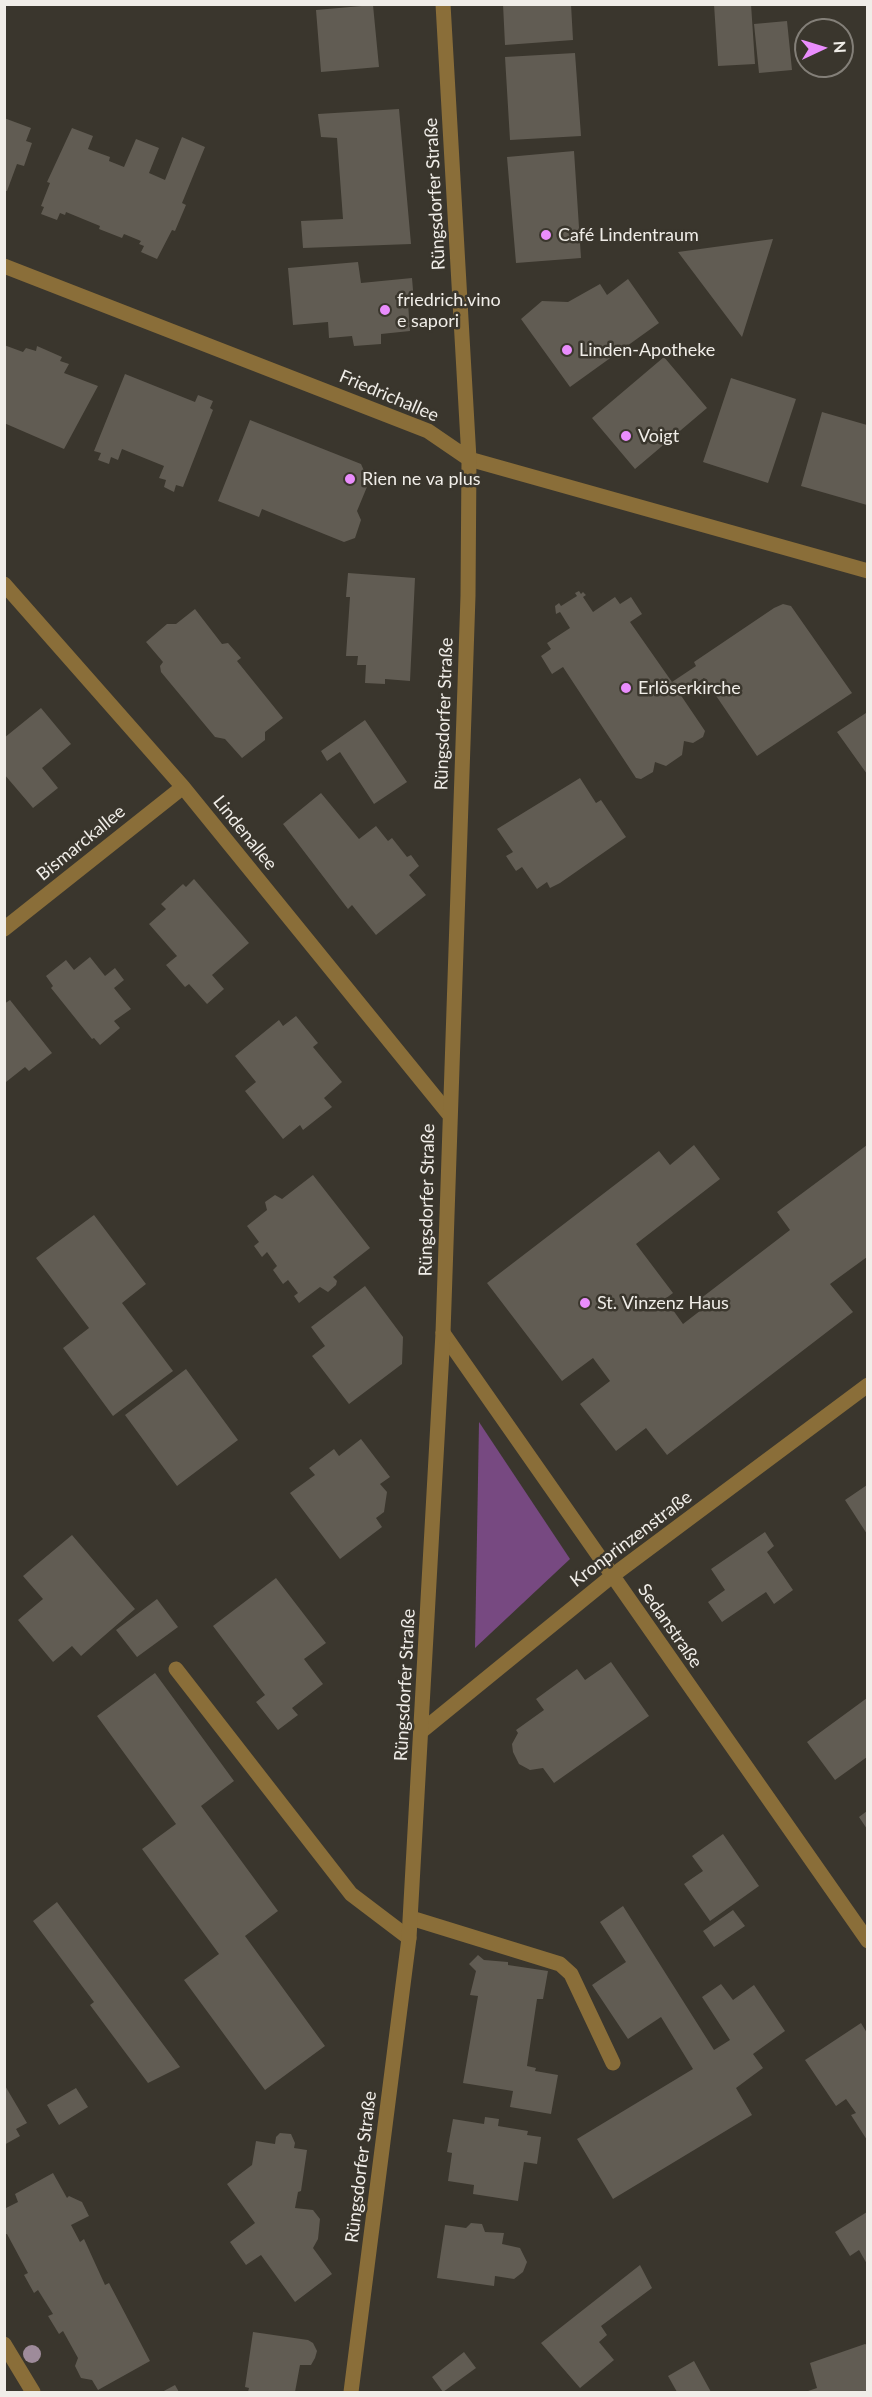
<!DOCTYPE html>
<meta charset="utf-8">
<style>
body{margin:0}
#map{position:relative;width:872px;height:2397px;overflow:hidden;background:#3a362d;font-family:Lato,sans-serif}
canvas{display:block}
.frame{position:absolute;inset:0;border:6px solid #f0ede8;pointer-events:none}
.north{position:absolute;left:794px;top:18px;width:60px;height:60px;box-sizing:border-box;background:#3a362d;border:2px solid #837f78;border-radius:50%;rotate:86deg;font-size:16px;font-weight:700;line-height:24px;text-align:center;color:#f0ede8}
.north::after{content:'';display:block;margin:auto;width:21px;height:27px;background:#ea8dfd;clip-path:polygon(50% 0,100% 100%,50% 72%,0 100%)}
</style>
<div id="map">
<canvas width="872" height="2397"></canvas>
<div class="frame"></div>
<div class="north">N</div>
</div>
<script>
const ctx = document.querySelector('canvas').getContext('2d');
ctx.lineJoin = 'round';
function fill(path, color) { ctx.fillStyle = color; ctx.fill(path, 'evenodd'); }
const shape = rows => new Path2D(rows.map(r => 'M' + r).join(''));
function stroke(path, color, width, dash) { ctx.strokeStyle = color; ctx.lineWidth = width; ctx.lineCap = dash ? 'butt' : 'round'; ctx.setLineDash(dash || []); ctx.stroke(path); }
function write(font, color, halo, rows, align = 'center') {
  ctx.font = font + ' Lato,sans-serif'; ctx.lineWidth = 5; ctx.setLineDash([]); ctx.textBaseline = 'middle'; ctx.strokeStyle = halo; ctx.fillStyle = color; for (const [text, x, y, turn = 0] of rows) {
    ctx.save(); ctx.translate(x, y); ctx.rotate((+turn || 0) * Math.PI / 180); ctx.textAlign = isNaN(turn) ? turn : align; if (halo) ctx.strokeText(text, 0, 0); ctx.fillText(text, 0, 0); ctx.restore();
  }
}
const green = shape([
 [479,1422,570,1559,475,1648]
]);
const building = shape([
 [503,4,571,4,573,40,505,45],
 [714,4,751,4,755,64,718,66],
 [373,5,379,67,321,72,316,10],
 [787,21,792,70,759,73,754,24],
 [575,53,581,136,510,140,505,57],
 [399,109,411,244,303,248,301,221,343,219,337,138,321,137,318,114],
 [4,118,31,128,26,141,32,143,24,166,17,164,7,191,4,191],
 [72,128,93,136,88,149,110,157,109,161,124,167,136,139,159,148,149,173,165,180,182,137,205,147,182,203,186,205,175,231,172,230,157,259,141,252,144,246,139,244,141,241,124,234,122,238,99,229,100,226,66,212,65,215,60,213,57,220,41,214,44,207,41,206,50,183,47,182],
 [574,151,581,258,516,263,507,157],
 [773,239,742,337,678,252],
 [358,262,361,283,412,278,414,302,408,303,410,331,381,334,381,344,354,346,352,336,329,338,328,322,293,325,288,268],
 [628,279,659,323,570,387,521,319,542,301,568,302,600,284,607,295],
 [4,345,23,352,26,348,36,351,37,346,62,357,60,361,69,364,64,373,98,386,64,449,4,423],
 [664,357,707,408,635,469,592,418],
 [125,374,195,402,198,395,213,401,210,408,213,410,183,487,176,485,174,492,164,487,166,480,159,478,164,466,122,449,118,460,111,457,109,464,98,460,101,453,94,451],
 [731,378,796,399,768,483,703,462],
 [822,412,867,425,867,505,801,486],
 [250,420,361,464,369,482,357,511,361,520,355,538,344,542,262,509,259,517,218,501],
 [348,573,415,578,410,681,385,679,385,684,365,683,366,665,357,665,358,656,346,656,350,597,346,597],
 [579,591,581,594,583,592,586,595,583,597,593,612,615,597,620,604,631,597,642,614,630,622,672,682,696,666,694,662,774,608,783,604,791,606,852,693,757,756,704,678,680,694,705,731,703,737,693,743,684,741,682,755,666,766,655,762,653,772,641,779,636,778,563,667,552,674,541,656,551,649,547,643,570,628,560,612,556,614,555,606,559,603,561,606,577,596,575,593],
 [195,609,222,644,228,643,241,658,237,661,283,718,265,732,265,740,242,758,225,739,215,737,161,672,160,666,163,662,146,642,167,624,176,624],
 [41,708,71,744,42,768,58,788,33,808,4,774,4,738],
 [866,713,867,715,867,774,837,732],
 [365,720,407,782,374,804,340,752,327,761,321,751],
 [580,778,596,803,601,800,626,837,560,883,550,888,547,882,537,889,522,867,516,871,506,856,513,852,497,829],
 [321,793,359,839,376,826,388,841,392,838,407,857,411,855,419,866,409,875,426,895,376,935,352,905,348,909,283,824],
 [194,879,249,943,212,975,224,989,207,1004,189,984,185,987,166,965,177,956,149,924,166,909,161,904,183,884,186,887],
 [90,957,105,976,115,968,124,980,114,988,131,1009,114,1021,120,1028,100,1045,94,1038,92,1039,51,988,53,986,46,976,66,960,74,970],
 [10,1000,52,1053,29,1071,25,1067,6,1082,4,1004],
 [296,1016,318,1043,313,1047,342,1082,324,1098,332,1107,303,1130,300,1125,283,1139,245,1091,256,1082,235,1056,279,1020,283,1026],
 [694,1145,720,1179,636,1244,673,1293,665,1299,683,1324,705,1307,700,1299,790,1230,777,1212,867,1145,867,1257,830,1284,853,1312,667,1455,646,1428,616,1451,580,1404,610,1381,593,1358,562,1381,487,1283,659,1151,670,1165],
 [313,1175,370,1248,333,1277,337,1281,336,1285,328,1292,320,1287,299,1303,294,1296,298,1293,288,1280,283,1284,273,1270,277,1266,267,1252,262,1257,254,1246,259,1242,247,1226,267,1210,265,1202,275,1195,282,1199],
 [94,1215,146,1284,122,1303,173,1371,113,1416,63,1348,89,1328,36,1258],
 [365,1286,403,1337,402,1364,349,1404,312,1356,325,1346,311,1327],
 [186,1369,238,1440,177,1486,125,1415],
 [361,1439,390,1477,380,1484,387,1492,384,1512,376,1518,382,1527,340,1559,290,1493,315,1475,309,1468,334,1449,339,1456],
 [867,1485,867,1534,845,1500],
 [765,1532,774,1546,767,1552,793,1590,774,1604,766,1592,722,1622,708,1602,725,1590,711,1569],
 [72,1535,135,1609,81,1656,72,1646,53,1662,18,1620,43,1599,23,1576],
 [276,1578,326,1643,304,1659,323,1684,292,1708,298,1715,278,1730,256,1702,265,1695,213,1626],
 [157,1599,178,1627,137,1657,116,1630],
 [611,1662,649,1716,554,1783,543,1768,530,1770,519,1764,513,1752,512,1744,518,1733,516,1730,544,1710,536,1699,577,1669,585,1680],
 [155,1673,234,1781,201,1806,278,1911,245,1936,325,2046,265,2090,184,1980,219,1954,142,1849,176,1824,97,1716],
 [867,1698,867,1757,835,1780,807,1742],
 [867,1811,867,1829,859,1817],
 [723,1834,759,1886,710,1921,684,1884,703,1871,692,1856],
 [57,1902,180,2067,148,2083,90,2005,94,2002,33,1921],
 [623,1906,714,2050,730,2040,702,1997,721,1984,733,2000,754,1985,785,2031,753,2054,763,2068,736,2088,752,2115,613,2199,577,2139,693,2069,661,2017,628,2039,592,1985,626,1962,600,1922],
 [733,1910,745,1926,714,1947,703,1931],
 [478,1955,484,1960,508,1962,508,1965,548,1971,543,1999,537,1999,527,2066,536,2068,535,2071,558,2075,551,2114,510,2107,513,2091,463,2083,478,1996,470,1995,476,1971,469,1964],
 [861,2023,867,2033,867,2140,851,2115,856,2113,846,2099,836,2106,805,2060],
 [4,2084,27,2123,16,2129,20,2136,4,2145],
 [76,2088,88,2107,59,2125,47,2105],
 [485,2117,499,2119,498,2126,528,2131,527,2135,541,2137,537,2164,524,2162,518,2201,473,2194,474,2185,448,2181,452,2153,447,2152,453,2119,484,2124],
 [280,2133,291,2134,295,2143,294,2148,307,2150,301,2191,298,2192,295,2208,313,2210,320,2219,318,2239,313,2248,332,2274,295,2302,261,2255,246,2265,230,2242,255,2223,227,2184,252,2165,256,2141,275,2144,276,2137],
 [53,2173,67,2198,69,2196,82,2202,89,2216,71,2225,80,2242,84,2239,105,2285,109,2283,150,2361,98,2390,92,2380,81,2378,75,2366,78,2358,63,2331,59,2334,48,2316,53,2314,38,2290,34,2293,24,2275,28,2273,7,2234,4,2234,4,2209,18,2202,15,2194],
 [867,2212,867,2264,859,2250,850,2256,835,2232],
 [471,2223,482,2224,485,2232,504,2233,502,2244,520,2248,527,2262,523,2272,514,2279,495,2276,494,2286,437,2278,445,2225,466,2228],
 [640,2265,652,2288,601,2326,607,2335,599,2342,614,2360,580,2388,541,2343],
 [253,2332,308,2340,313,2343,317,2351,315,2358,311,2365,300,2365,295,2392,248,2392,249,2388,245,2387],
 [865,2344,867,2345,867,2392,805,2392,817,2388,810,2363],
 [464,2352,476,2368,443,2392,432,2377],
 [694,2361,711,2392,677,2392,668,2376],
 [175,2385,179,2392,162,2392]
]);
const service = shape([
 [176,1669,351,1894,409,1938],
 [411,1918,560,1964,571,1974,613,2063]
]);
const minor = shape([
 [469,459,868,571],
 [4,584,183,787,448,1113],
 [4,929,183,787],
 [443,1333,868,1941],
 [423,1730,612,1576,868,1385],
 [4,2344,33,2392]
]);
const tertiary = shape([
 [4,266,428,431,469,459],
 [351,2392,409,1938,443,1333,468,596,469,459,443,4]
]);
const trees = [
 [32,2354]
];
const markers = [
 [546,235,6,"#ea8dfd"],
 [385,310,6,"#ea8dfd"],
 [567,350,6,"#ea8dfd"],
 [626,436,6,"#ea8dfd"],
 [350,479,6,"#ea8dfd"],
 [626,688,6,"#ea8dfd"],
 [585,1303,6,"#ea8dfd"]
];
const streetNames = [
 ["Rüngsdorfer Straße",435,194,-93],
 ["Friedrichallee",389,396,23],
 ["Rüngsdorfer Straße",444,714,-88],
 ["Lindenallee",245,833,51],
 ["Bismarckallee",81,843,-39],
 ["Rüngsdorfer Straße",427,1200,-89],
 ["Kronprinzenstraße",631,1539,-37],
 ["Sedanstraße",670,1626,55],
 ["Rüngsdorfer Straße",405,1685,-87],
 ["Rüngsdorfer Straße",361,2167,-83]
];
const poiNames = [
 ["Café Lindentraum",558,235],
 ["friedrich.vino",397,300],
 ["e sapori",397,321],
 ["Linden-Apotheke",579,350],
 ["Voigt",638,436],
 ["Rien ne va plus",362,479],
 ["Erlöserkirche",638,688],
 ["St. Vinzenz Haus",597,1303]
];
fill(green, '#774981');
fill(building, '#615c53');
stroke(service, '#8a6e39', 15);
stroke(minor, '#8a6e39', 15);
stroke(tertiary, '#8a6e39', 15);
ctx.fillStyle = '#9e8b9a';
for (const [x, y] of trees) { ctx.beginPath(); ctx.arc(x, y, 9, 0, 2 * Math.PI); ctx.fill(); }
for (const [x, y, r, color] of markers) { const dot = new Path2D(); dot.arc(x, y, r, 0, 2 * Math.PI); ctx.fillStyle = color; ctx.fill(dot); stroke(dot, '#3a362d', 2); }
write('18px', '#f0ede8', '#3a362d', streetNames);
write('18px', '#f0ede8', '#3a362d', poiNames, 'left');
</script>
